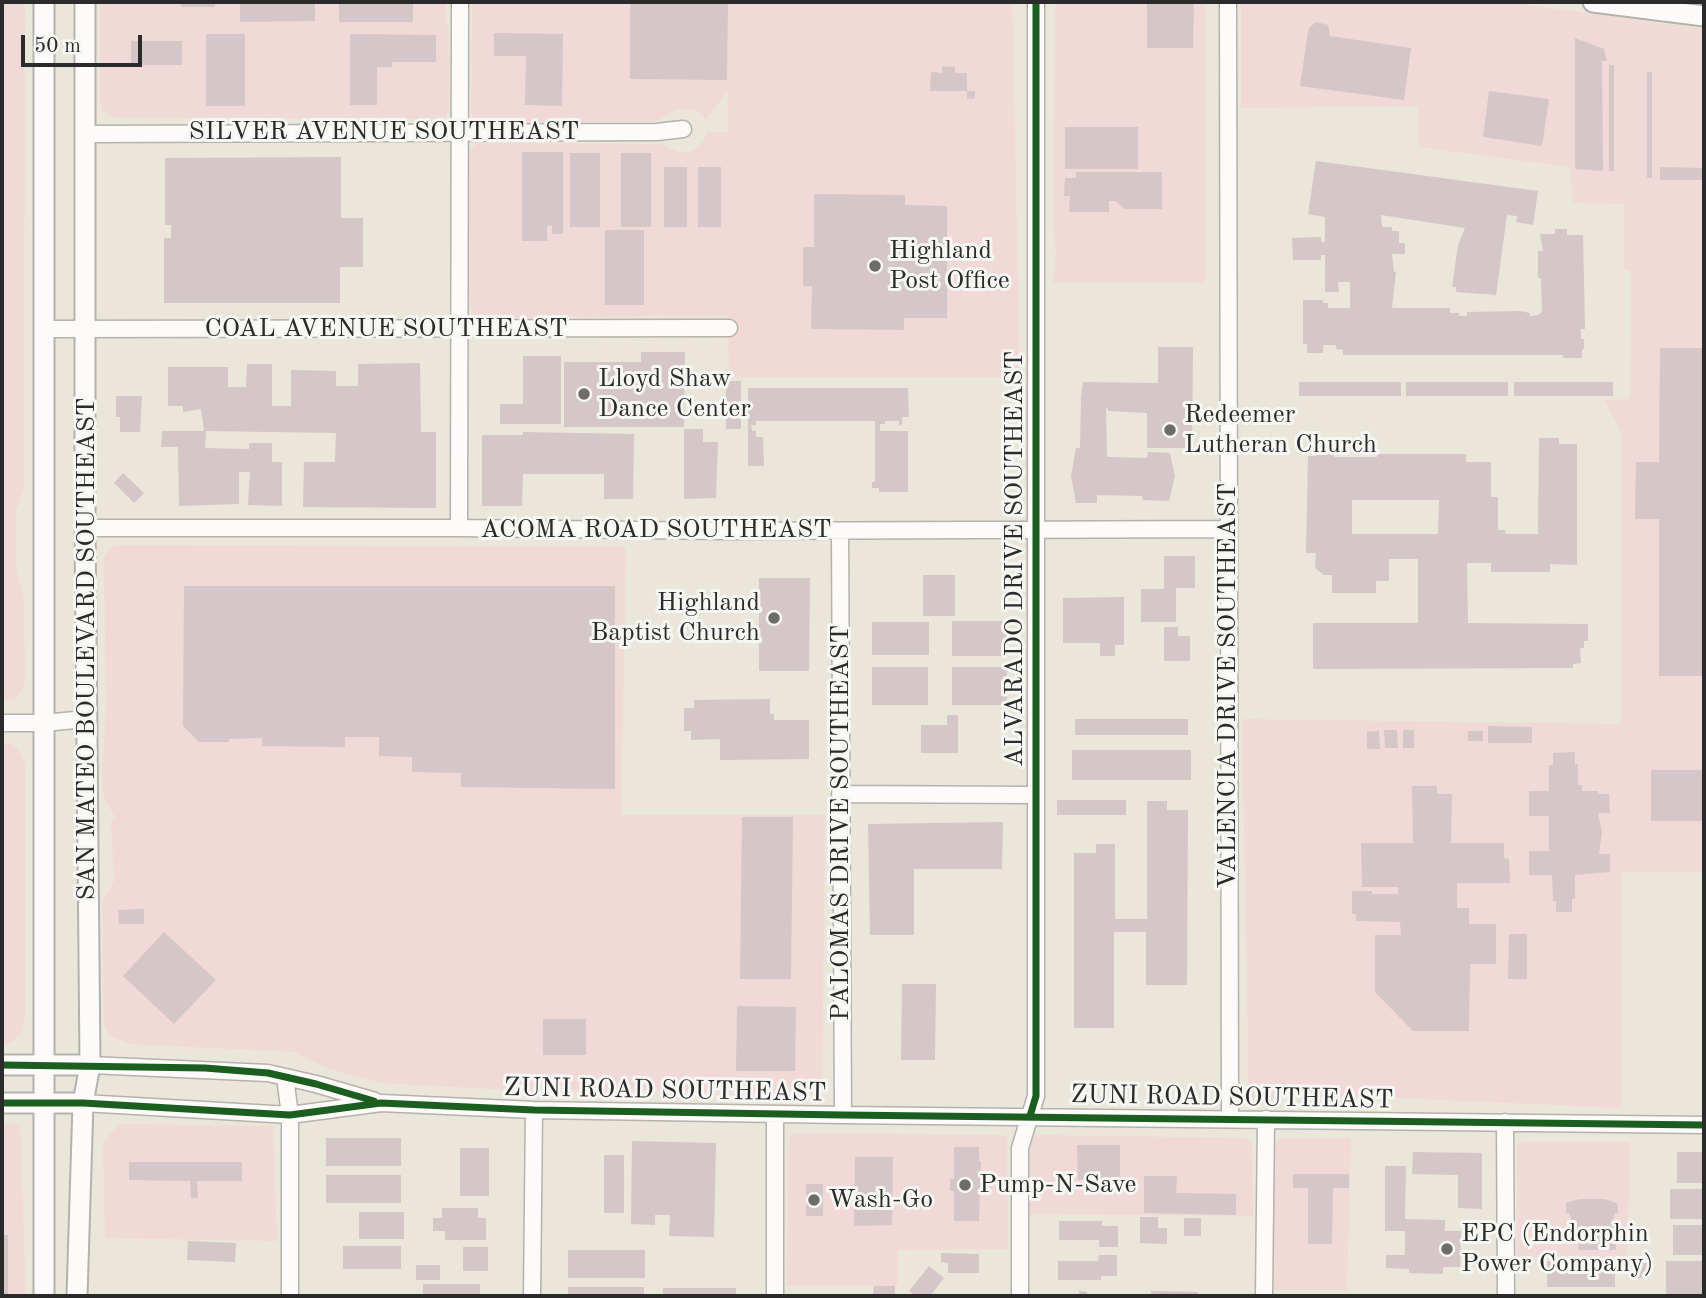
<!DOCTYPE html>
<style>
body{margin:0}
#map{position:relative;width:1706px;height:1298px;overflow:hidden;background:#eae6da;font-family:"Old Standard TT",serif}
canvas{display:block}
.frame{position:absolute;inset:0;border:4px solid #2b2b2b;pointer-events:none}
.scale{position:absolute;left:21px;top:35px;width:121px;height:32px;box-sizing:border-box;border:4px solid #2b2b2b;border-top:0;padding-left:9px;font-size:21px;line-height:24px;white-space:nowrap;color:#2b2b2b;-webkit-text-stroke:5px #f6f6f2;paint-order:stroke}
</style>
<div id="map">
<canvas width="1706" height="1298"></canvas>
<div class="frame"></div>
<div class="scale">50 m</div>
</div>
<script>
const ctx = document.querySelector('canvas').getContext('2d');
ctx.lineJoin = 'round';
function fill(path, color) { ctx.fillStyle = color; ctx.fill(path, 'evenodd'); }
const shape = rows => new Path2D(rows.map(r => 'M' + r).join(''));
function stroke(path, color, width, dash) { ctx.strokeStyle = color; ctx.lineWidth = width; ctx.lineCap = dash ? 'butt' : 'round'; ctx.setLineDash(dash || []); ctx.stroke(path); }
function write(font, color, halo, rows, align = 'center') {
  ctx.font = font + ' "Old Standard TT",serif'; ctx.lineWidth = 6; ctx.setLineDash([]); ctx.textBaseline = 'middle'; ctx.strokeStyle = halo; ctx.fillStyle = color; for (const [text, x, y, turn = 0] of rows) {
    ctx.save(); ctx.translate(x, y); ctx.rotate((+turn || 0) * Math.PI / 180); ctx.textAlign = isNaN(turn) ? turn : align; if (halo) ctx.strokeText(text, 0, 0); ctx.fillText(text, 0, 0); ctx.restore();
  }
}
const built = shape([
 [2,2,25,3,24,488,16,511,16,566,24,600,25,683,18,697,12,700,2,700],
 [100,2,446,2,446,21,449,29,449,109,446,116,438,119,113,118,103,111,100,102],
 [472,2,1012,2,1020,377,729,377,728,315,481,318,472,313,469,305,469,153,473,146,479,143,661,144,681,153,692,151,703,142,707,132,728,132,728,90,706,120,697,110,678,109,654,122,482,122,473,119,471,109],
 [1055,2,1205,2,1205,283,1053,283,1056,254,1053,226],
 [1241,2,1506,2,1704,29,1704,872,1621,872,1621,1108,1376,1097,1249,1097,1242,719,1621,724,1621,432,1604,400,1630,399,1631,271,1624,269,1624,204,1573,203,1570,167,1419,147,1418,106,1241,108],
 [115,545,626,547,621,815,825,815,822,1093,490,1089,380,1083,329,1069,294,1052,129,1044,110,1036,104,1025,102,902,114,881,111,820,115,817,104,798,102,781,106,705,104,558,108,550],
 [2,743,11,743,17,748,25,764,25,1016,22,1031,14,1041,2,1046],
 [2,1123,20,1124,26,1296,2,1296],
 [119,1124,273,1126,277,1241,105,1238,103,1143],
 [794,1133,1001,1135,1007,1137,1008,1249,898,1250,898,1286,787,1286,789,1138],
 [1044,1135,1245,1138,1252,1144,1253,1216,1030,1214,1030,1141,1035,1136],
 [1285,1138,1351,1138,1347,1290,1274,1290,1274,1147,1279,1139],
 [1521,1142,1630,1142,1627,1258,1517,1257,1517,1146]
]);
const building = shape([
 [181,2,215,2,215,7,181,7],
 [240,2,315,2,315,21,240,22],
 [339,2,413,2,413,22,339,22],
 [630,2,728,2,727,80,630,79],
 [1147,2,1194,2,1193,48,1147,48],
 [1316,22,1328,25,1330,36,1411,48,1404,100,1300,86,1308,32,1309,28],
 [494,33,563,34,562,106,525,105,526,56,494,56],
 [206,34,245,34,245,106,206,106],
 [350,34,436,35,436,62,392,62,392,67,377,67,377,105,350,105],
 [1575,38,1604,49,1607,61,1602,61,1603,171,1575,169],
 [131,41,182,41,182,65,131,65],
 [1609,65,1614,65,1614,171,1609,171],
 [942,66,955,67,955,73,967,73,967,91,975,91,975,98,967,99,967,91,930,91,931,72,942,73],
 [1647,72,1652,72,1652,178,1647,178],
 [1489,91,1549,99,1542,146,1483,137],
 [1065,127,1138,127,1138,169,1065,169],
 [522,152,563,152,563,234,552,234,552,226,547,226,547,241,522,241],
 [570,153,600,153,600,227,570,227],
 [621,153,651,153,651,227,621,227],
 [341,157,341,218,363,218,363,267,340,267,340,303,164,303,164,238,171,238,171,225,165,225,165,158],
 [1316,161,1538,191,1533,225,1516,222,1517,216,1507,215,1496,295,1456,292,1456,287,1452,287,1458,245,1465,228,1381,215,1382,227,1392,227,1392,231,1399,231,1399,243,1405,243,1405,254,1392,254,1394,272,1396,272,1392,308,1450,308,1450,313,1459,313,1459,316,1467,316,1467,312,1520,311,1530,313,1530,316,1538,315,1542,312,1541,278,1538,278,1538,251,1543,251,1540,234,1555,234,1555,229,1567,229,1567,235,1583,235,1585,329,1581,329,1581,339,1584,339,1584,349,1582,349,1582,358,1563,358,1563,355,1343,355,1343,350,1336,349,1336,345,1323,345,1323,353,1307,353,1307,344,1303,344,1303,300,1323,300,1323,303,1328,303,1328,308,1350,308,1350,282,1338,282,1339,292,1325,292,1325,255,1321,255,1321,260,1293,260,1292,238,1321,237,1321,242,1325,242,1325,217,1308,214],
 [664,167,687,167,687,227,664,227],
 [698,167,721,167,721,227,698,227],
 [1660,167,1704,168,1704,180,1660,180],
 [1076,172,1162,172,1162,209,1124,209,1116,201,1109,201,1109,212,1069,212,1070,196,1064,196,1065,178,1076,178],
 [814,194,905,195,905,205,947,206,947,318,904,318,904,330,811,329,812,286,803,286,803,247,814,247],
 [605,230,644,230,644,305,605,305],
 [1158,347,1193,347,1192,448,1147,448,1147,413,1109,411,1106,407,1107,457,1147,458,1148,452,1170,453,1175,476,1169,501,1143,500,1142,496,1097,495,1097,503,1076,503,1071,476,1076,448,1080,448,1081,397,1083,382,1158,383],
 [1660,348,1704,348,1704,676,1659,676,1659,519,1635,519,1636,462,1659,462],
 [641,352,685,352,684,427,564,427,564,362,641,362],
 [523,356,561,356,561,424,500,424,500,404,523,404],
 [420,363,421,432,436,432,436,508,303,507,304,462,335,462,336,433,206,431,205,448,249,449,249,443,272,443,272,462,282,462,282,506,248,505,250,472,239,472,239,504,179,506,178,447,161,447,162,431,204,431,201,409,183,412,183,406,168,406,168,367,228,367,228,387,246,387,247,364,272,364,272,406,291,406,291,370,336,371,336,386,358,386,358,364],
 [726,381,741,381,741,429,726,429],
 [1299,382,1401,382,1401,396,1299,396],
 [1406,382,1508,382,1508,396,1406,396],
 [1514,382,1613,382,1613,396,1514,396],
 [748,388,908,388,909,417,902,417,902,425,899,425,899,421,885,421,885,424,880,424,880,431,908,431,908,492,879,492,879,488,872,488,872,482,875,482,875,421,756,421,756,425,751,425,752,431,756,431,756,437,763,437,764,466,748,466],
 [116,396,142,396,140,432,120,432,120,417,116,417],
 [684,429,703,429,703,442,718,442,716,498,684,499],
 [523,432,634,434,633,499,604,499,604,474,523,474,522,506,482,506,482,435,523,435],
 [1539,438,1559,438,1559,444,1577,444,1577,565,1550,564,1550,572,1491,572,1491,563,1467,563,1468,623,1588,624,1588,641,1584,641,1584,648,1580,648,1581,663,1573,664,1573,668,1313,669,1313,623,1418,623,1418,559,1389,559,1389,581,1376,581,1376,593,1332,593,1332,575,1324,575,1315,568,1316,553,1306,553,1308,456,1316,456,1316,449,1323,449,1323,446,1334,446,1334,457,1377,457,1377,454,1466,454,1466,462,1491,462,1491,497,1498,497,1498,530,1505,530,1506,534,1538,534],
 [1352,500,1439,500,1438,534,1352,534],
 [123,473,144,493,134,503,114,483],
 [1164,556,1195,556,1195,588,1176,588,1176,622,1141,622,1141,589,1164,589],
 [923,575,955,575,955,616,923,616],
 [759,578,810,578,809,671,759,671],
 [184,586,615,586,615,789,461,787,461,773,412,772,412,757,379,756,379,737,345,737,345,747,262,746,262,738,229,739,229,742,199,742,183,726],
 [1124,597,1124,645,1115,645,1115,656,1100,656,1100,643,1063,643,1063,598],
 [952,621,1007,621,1007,656,952,656],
 [872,622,929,622,929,655,872,655],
 [1164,627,1178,627,1178,636,1190,636,1190,661,1164,661],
 [872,667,928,667,928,705,872,705],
 [952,667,1007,667,1007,705,952,705],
 [770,699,770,714,774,714,774,720,809,720,809,759,720,760,720,739,691,740,691,731,684,731,684,708,694,708,694,700],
 [947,715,958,715,958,753,921,753,921,725,947,725],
 [1075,719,1188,719,1188,735,1075,735],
 [1488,726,1532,727,1532,743,1488,743],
 [1384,730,1397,730,1398,748,1385,748],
 [1403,730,1414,730,1414,748,1403,748],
 [1379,731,1380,749,1367,749,1367,732],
 [1468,731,1483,731,1483,741,1468,741],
 [1072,750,1191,750,1191,780,1072,780],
 [1575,752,1575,764,1578,764,1578,785,1582,785,1582,791,1598,791,1598,794,1609,794,1610,813,1598,813,1602,832,1599,854,1610,854,1610,872,1575,875,1575,899,1572,899,1572,912,1556,912,1556,901,1553,901,1552,875,1529,875,1529,851,1549,851,1549,816,1529,816,1529,791,1549,791,1549,765,1553,765,1553,753],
 [1651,770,1704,770,1704,821,1651,821],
 [1412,786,1437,786,1437,794,1452,794,1451,843,1504,843,1504,858,1509,859,1510,883,1457,883,1457,908,1469,908,1469,924,1496,924,1496,964,1470,964,1469,1031,1413,1031,1375,992,1375,935,1401,935,1400,922,1356,921,1356,914,1352,914,1352,891,1372,891,1372,894,1398,894,1398,887,1362,887,1361,843,1413,843],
 [1057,800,1126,800,1126,815,1057,815],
 [1147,801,1167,801,1167,810,1188,810,1187,985,1146,985,1146,932,1114,932,1114,1028,1074,1028,1074,853,1096,853,1096,844,1115,844,1115,919,1147,919],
 [742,817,793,817,791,979,740,979],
 [1003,822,1002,869,914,869,914,935,870,935,868,824],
 [144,909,144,924,119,924,118,910],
 [164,932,216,980,174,1024,123,976],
 [1509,934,1527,934,1527,979,1508,979],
 [902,984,936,984,935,1060,901,1060],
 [737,1006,796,1007,795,1071,736,1071],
 [543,1019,586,1019,586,1055,543,1055],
 [326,1138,401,1138,401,1166,326,1166],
 [632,1141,716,1143,714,1237,669,1236,670,1215,655,1215,655,1225,631,1224],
 [1077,1145,1120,1145,1120,1179,1078,1180],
 [954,1147,979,1147,979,1161,981,1161,979,1221,954,1221,954,1191,950,1191,950,1179,954,1179],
 [460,1148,489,1148,489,1196,460,1196],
 [1413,1152,1482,1153,1482,1209,1458,1208,1458,1175,1412,1174],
 [1677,1152,1704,1152,1704,1183,1677,1183],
 [604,1155,624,1155,624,1213,604,1213],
 [855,1157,893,1157,892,1225,854,1226],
 [129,1162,242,1162,242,1181,197,1181,198,1198,191,1198,190,1181,129,1180],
 [1385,1166,1406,1166,1405,1219,1445,1220,1445,1231,1461,1231,1460,1267,1443,1267,1443,1274,1409,1273,1409,1269,1386,1268,1386,1255,1405,1255,1405,1231,1385,1231],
 [1293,1174,1349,1174,1349,1188,1333,1188,1332,1244,1308,1244,1308,1188,1293,1188],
 [326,1175,401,1175,401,1203,326,1203],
 [1144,1176,1177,1176,1176,1193,1236,1194,1236,1215,1144,1213],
 [806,1184,823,1184,823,1216,806,1216],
 [1670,1189,1704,1189,1704,1219,1670,1219],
 [1579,1199,1605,1199,1618,1204,1618,1213,1615,1213,1613,1220,1618,1222,1615,1233,1616,1250,1578,1250,1579,1241,1569,1213,1566,1213,1566,1203],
 [442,1208,478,1208,478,1218,486,1218,486,1240,445,1240,445,1231,433,1231,433,1218,442,1218],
 [359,1212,404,1212,404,1239,359,1239],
 [1140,1217,1158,1217,1158,1228,1167,1228,1167,1244,1140,1243],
 [1184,1218,1201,1218,1201,1236,1184,1236],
 [1059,1221,1102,1221,1102,1226,1118,1226,1118,1247,1099,1247,1099,1240,1059,1240],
 [1673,1225,1704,1225,1704,1255,1673,1255],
 [2,1235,8,1235,8,1296,2,1296],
 [188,1241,236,1243,235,1262,187,1260],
 [343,1246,401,1246,401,1269,343,1269],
 [463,1247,488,1247,488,1271,463,1271],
 [568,1250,645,1250,645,1278,568,1278],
 [941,1253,979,1254,979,1273,948,1273,948,1263,941,1262],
 [1099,1255,1117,1255,1117,1276,1101,1276,1101,1280,1058,1280,1058,1261,1098,1261],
 [1547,1261,1615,1261,1615,1287,1547,1287],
 [1666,1261,1704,1261,1704,1294,1666,1294],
 [1635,1263,1649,1263,1649,1278,1635,1278],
 [416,1265,440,1265,440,1280,416,1280],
 [929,1266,944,1278,930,1296,916,1296,909,1291],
 [423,1284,480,1284,480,1296,423,1296],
 [874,1286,895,1286,895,1296,873,1296],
 [568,1287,644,1287,644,1296,568,1296],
 [663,1288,736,1288,736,1296,663,1296],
 [1079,1291,1087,1292,1087,1296,1061,1296,1061,1294,1079,1294],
 [1151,1291,1198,1292,1198,1296,1151,1296],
 [1299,1294,1330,1294,1330,1296,1299,1296]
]);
const minor = shape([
 [1228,2,1230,1118],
 [85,134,657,132,683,129],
 [43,329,729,328],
 [85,528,459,528,725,531,1227,529],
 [459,528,460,2],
 [840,531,843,1115],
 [2,723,43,723,86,719],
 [840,794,1035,795],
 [90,1065,268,1073,316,1084,375,1101],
 [285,1077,290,1115,290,1296],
 [83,1103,290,1115,381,1103,534,1110,843,1115,1704,1125],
 [775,1114,775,1296],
 [1505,1122,1506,1296],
 [532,1296,534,1110],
 [1020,1296,1020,1148,1036,1096,1036,2],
 [1264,1296,1266,1119]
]);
const major = shape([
 [44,2,44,1296],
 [1593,2,1704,16],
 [2,1065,90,1065],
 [2,1103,83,1103],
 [77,1296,83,1103,90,1065,85,528,85,2]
]);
const cycleway = shape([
 [2,1065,205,1068,268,1073,316,1084,374,1101],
 [2,1103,83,1103,290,1115,381,1103,534,1110,843,1115,1704,1125],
 [1030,1116,1036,1096,1036,2]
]);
const markers = [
 [875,266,7,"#6e6c68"],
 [584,394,7,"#6e6c68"],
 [1170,430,7,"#6e6c68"],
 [774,618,7,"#6e6c68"],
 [965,1185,7,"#6e6c68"],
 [814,1200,7,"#6e6c68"],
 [1447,1249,7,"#6e6c68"]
];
const streetNames = [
 ["SILVER AVENUE SOUTHEAST",384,132],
 ["COAL AVENUE SOUTHEAST",386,329],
 ["ACOMA ROAD SOUTHEAST",656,530],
 ["ALVARADO DRIVE SOUTHEAST",1015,559,-90],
 ["SAN MATEO BOULEVARD SOUTHEAST",87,649,-90],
 ["VALENCIA DRIVE SOUTHEAST",1228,686,-90],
 ["PALOMAS DRIVE SOUTHEAST",841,823,-90],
 ["ZUNI ROAD SOUTHEAST",665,1091,1],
 ["ZUNI ROAD SOUTHEAST",1232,1098,1]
];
const poiNames = [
 ["Highland",889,251],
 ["Post Office",889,281],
 ["Lloyd Shaw",598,379],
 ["Dance Center",598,409],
 ["Redeemer",1184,415],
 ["Lutheran Church",1184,445],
 ["Highland",760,603,"right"],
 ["Baptist Church",760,633,"right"],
 ["Pump-N-Save",979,1185],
 ["Wash-Go",828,1200],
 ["EPC (Endorphin",1461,1234],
 ["Power Company)",1461,1264]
];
fill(built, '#f1d9d8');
fill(building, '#d5c6c7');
stroke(minor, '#b5b2ab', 19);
stroke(major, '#b5b2ab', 23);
stroke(minor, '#fcfbf9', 16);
stroke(major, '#fcfbf9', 19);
stroke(cycleway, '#1b5e20', 7);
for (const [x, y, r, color] of markers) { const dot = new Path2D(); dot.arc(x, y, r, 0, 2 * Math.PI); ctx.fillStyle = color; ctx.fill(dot); stroke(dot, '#f6f6f2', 2.5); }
write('26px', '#2b2b2b', '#f6f6f2', streetNames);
write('26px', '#2b2b2b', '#f6f6f2', poiNames, 'left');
</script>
